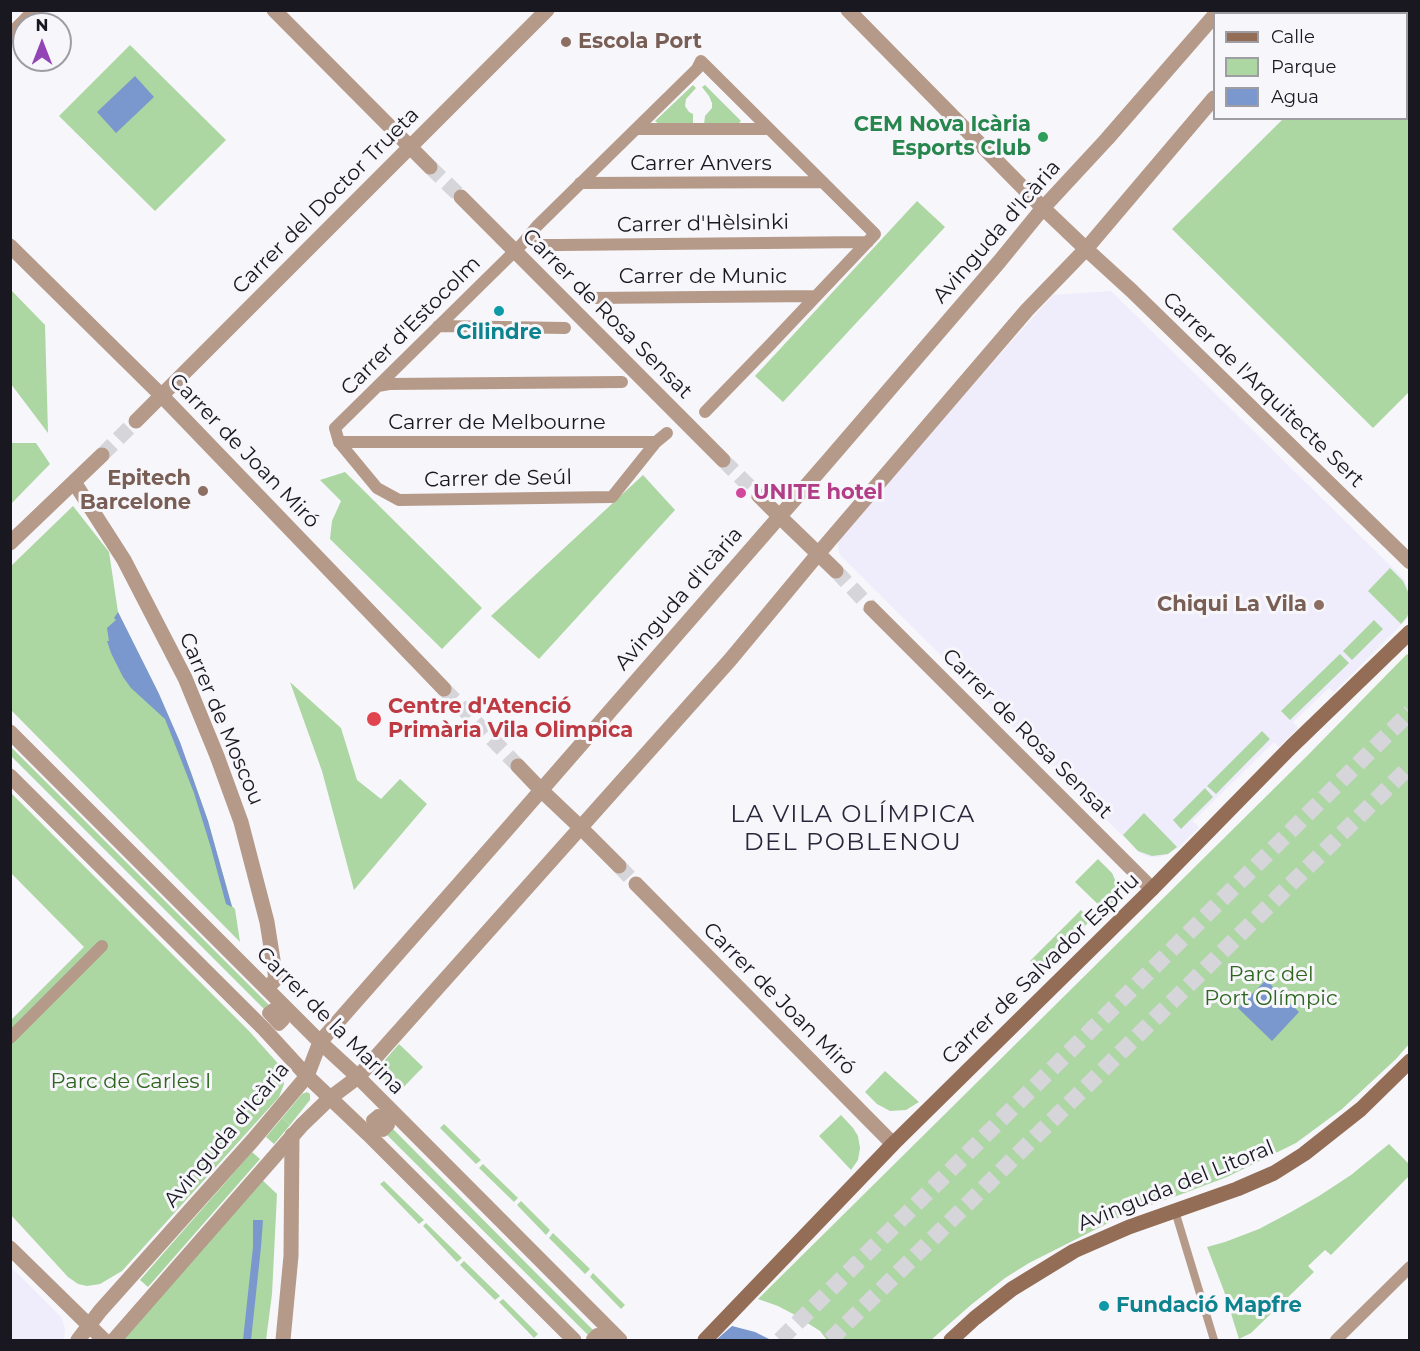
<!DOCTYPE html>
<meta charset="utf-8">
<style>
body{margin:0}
#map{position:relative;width:1420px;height:1351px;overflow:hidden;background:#f7f6fb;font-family:Montserrat,sans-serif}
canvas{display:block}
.frame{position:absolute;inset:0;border:12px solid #191720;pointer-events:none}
.legend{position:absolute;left:1213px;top:12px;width:195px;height:108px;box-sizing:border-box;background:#f7f6fb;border:2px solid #9e9da3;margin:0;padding:8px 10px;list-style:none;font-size:18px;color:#191720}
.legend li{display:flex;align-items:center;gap:12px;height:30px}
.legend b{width:30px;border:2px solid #9e9da3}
.north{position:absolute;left:12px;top:12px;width:60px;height:60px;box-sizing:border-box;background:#f7f6fb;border:2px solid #9e9da3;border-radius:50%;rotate:0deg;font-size:16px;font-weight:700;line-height:24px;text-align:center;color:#191720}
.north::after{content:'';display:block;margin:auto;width:21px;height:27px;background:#9345b6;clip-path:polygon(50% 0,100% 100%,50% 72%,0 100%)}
</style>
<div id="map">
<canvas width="1420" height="1351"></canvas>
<div class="frame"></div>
<ul class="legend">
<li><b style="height:8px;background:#936d56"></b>Calle</li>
<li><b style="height:16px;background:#acd6a2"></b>Parque</li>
<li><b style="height:16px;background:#7a97ce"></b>Agua</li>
</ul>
<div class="north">N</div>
</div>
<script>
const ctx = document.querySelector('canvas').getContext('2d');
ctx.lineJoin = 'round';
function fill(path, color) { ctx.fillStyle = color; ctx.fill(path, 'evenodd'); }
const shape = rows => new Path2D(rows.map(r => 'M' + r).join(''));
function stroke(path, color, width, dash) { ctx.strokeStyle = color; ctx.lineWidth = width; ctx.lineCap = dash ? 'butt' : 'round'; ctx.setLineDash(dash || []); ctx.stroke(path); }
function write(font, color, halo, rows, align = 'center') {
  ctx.font = font + ' Montserrat,sans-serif'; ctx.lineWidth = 6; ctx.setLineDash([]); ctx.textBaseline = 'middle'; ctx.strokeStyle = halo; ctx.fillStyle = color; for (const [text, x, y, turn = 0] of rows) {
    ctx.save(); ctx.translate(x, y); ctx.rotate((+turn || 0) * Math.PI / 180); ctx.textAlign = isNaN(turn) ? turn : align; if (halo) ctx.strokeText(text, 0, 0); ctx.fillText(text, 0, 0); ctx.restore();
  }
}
const built = shape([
 [1111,291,1405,580,1409,588,1409,617,1334,692,1329,688,1293,722,1298,728,1279,747,1274,742,1193,821,1199,827,1178,848,1166,855,1160,857,1149,857,1140,853,842,557,839,553,838,544,840,534,1053,295],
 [10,1266,61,1317,65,1328,64,1340,11,1340]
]);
const green = shape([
 [130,45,226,140,155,211,59,116],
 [693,85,696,88,686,99,685,106,689,112,693,114,693,125,662,126,655,121],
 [705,85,741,121,736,126,704,125,705,116,712,108,712,103,709,96,702,87],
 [1407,105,1410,108,1409,392,1373,428,1172,229,1283,119,1406,118],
 [917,201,945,227,783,402,755,376],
 [11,290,45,325,48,433,11,384],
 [11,443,36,443,50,464,11,504],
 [345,472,482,608,442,649,330,539,332,521,341,501,320,480],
 [643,475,675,510,539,659,491,616],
 [73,506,109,552,118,612,159,694,191,772,208,821,232,906,235,909,240,942,11,710,11,566],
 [1390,568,1403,581,1409,594,1409,612,1407,617,1401,624,1368,591],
 [1374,620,1383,629,1352,660,1343,651],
 [1340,654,1349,663,1290,720,1281,711],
 [1407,654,1409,656,1410,1043,1396,1059,1342,1109,1296,1143,1227,1177,1182,1194,1128,1213,1029,1263,1005,1278,972,1304,931,1340,827,1340,820,1331,795,1315,778,1306,758,1299,1307,756],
 [290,682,341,728,357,780,381,799,400,779,427,804,354,890,322,771],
 [1262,731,1270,739,1216,794,1207,786],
 [10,746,273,1009,268,1013,11,756],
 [1205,788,1213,797,1181,829,1173,820],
 [10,792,249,1031,282,1068,284,1084,279,1097,122,1271,100,1284,87,1286,78,1284,68,1277,11,1215,11,1020,84,947,11,873],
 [1144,813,1177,847,1168,854,1152,856,1138,851,1123,835],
 [1098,859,1112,873,1116,882,1117,900,1114,908,1109,915,1075,882],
 [1081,910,1091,920,1040,970,1030,961],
 [399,1044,423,1067,395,1096,386,1086,383,1072,385,1060],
 [885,1071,919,1102,906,1110,890,1111,877,1104,865,1092],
 [307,1092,310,1094,310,1100,290,1125,282,1118,302,1094],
 [841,1115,853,1128,858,1136,860,1148,858,1160,851,1170,819,1136],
 [444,1124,481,1160,476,1164,440,1128],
 [389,1125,539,1276,597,1334,592,1339,383,1131],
 [1389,1144,1409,1164,1409,1176,1331,1255,1325,1250,1308,1266,1314,1272,1251,1333,1239,1339,1224,1291,1207,1247,1225,1242,1259,1229,1291,1212,1319,1196,1351,1175],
 [483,1164,518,1198,514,1202,479,1168],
 [258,1176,277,1194,272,1294,266,1340,114,1340],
 [384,1181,424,1220,419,1224,380,1184],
 [521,1201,550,1230,546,1235,517,1205],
 [426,1223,462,1258,457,1262,423,1226],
 [553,1233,590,1269,585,1274,549,1238],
 [464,1261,500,1296,495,1300,460,1265],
 [593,1273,625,1305,621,1309,590,1277],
 [503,1299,538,1334,534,1338,499,1302]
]);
const forest = shape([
 [282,1118,290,1125,274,1144,266,1137],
 [252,1152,260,1159,148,1287,140,1280]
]);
const water = shape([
 [135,76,154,97,116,133,97,112],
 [118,612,159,694,180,742,208,821,232,907,226,904,211,848,194,793,165,719,131,688,123,677,111,653,107,641,109,641,107,628,116,620,114,618],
 [1266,980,1299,1012,1272,1041,1238,1008],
 [253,1220,263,1220,261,1247,251,1340,243,1340,253,1247],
 [732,1326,755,1332,771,1340,716,1340]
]);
const minorTunnel = shape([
 [1357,10,1360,14],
 [430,167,461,197],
 [102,455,136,421],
 [723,460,759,496],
 [836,571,871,608],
 [444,689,518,766],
 [619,866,636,884]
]);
const trunkTunnel = shape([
 [780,1340,1410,712],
 [830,1340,1410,766]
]);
const service = shape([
 [1175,1211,1214,1340]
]);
const pedestrian = shape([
 [636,129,769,129],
 [580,183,823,182],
 [538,245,559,245,868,242],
 [591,298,816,296],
 [438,326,565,328],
 [378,386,389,384,622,382],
 [667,433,656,442,339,442,335,428,522,244,537,226,697,69,701,61,875,234,767,348,705,412],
 [339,442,377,488,399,500,612,497,656,442],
 [273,1009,284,1020,279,1025,268,1013,273,1009],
 [10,1038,102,946],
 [378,1115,389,1125,383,1131,372,1120,378,1115],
 [593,1340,592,1339,597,1334,603,1340],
 [1336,1340,1410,1267]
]);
const minor = shape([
 [274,10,430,167],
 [848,10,1043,208],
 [10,36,36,10],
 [1406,61,1410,64],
 [461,197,723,460],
 [10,246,162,396,444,689],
 [1086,249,1132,291,1410,562],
 [136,421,547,10],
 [74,482,124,560,185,678,217,756,241,822,267,922,276,979,267,988],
 [759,496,779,516],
 [10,543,102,455],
 [871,608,1152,889],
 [518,766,541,790],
 [580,827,619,866],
 [636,884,893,1144],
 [283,1340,291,1256,292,1135]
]);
const tertiary = shape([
 [1286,14,1288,10],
 [1043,208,1086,249],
 [779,516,836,571],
 [10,732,320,1042,358,1077,620,1340],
 [10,776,264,1029,307,1076,368,1134,574,1340],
 [541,790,580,827],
 [10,1248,104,1340],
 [78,1340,100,1311,253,1140,307,1076,320,1042,510,826,827,462,999,262,1043,208,1107,139,1214,16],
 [114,1340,302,1125,330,1098,358,1077,730,660,818,554,1027,310,1086,249,1214,98]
]);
const secondary = shape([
 [705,1340,893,1144,1152,889,1291,747,1410,632],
 [951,1340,975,1318,1012,1289,1074,1251,1129,1227,1237,1189,1274,1173,1304,1154,1361,1109,1410,1061]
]);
const markers = [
 [566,42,6,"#8d6e63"],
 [1043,137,6,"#2e9e5b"],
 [499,311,6,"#0f9aa8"],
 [203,491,6,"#8d6e63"],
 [741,493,6,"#d1479c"],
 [1319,605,6,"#8d6e63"],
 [374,719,8,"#e0444e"],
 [1104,1306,6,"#0f9aa8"]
];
const educationNames = [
 ["Escola Port",578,42,"left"],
 ["Epitech",191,479],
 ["Barcelone",191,503],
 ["Chiqui La Vila",1307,605]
];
const leisureNames = [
 ["CEM Nova Icària",1031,125],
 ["Esports Club",1031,149]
];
const streetNames = [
 ["Carrer Anvers",701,164],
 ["Carrer del Doctor Trueta",326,201,-45],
 ["Carrer d'Hèlsinki",703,224,-1],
 ["Avinguda d'Icària",997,232,-49],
 ["Carrer de Munic",703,277],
 ["Carrer de Rosa Sensat",607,314,45],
 ["Carrer d'Estocolm",411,326,-45],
 ["Carrer de l'Arquitecte Sert",1263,390,44],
 ["Carrer de Melbourne",497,423],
 ["Carrer de Joan Miró",244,451,46],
 ["Carrer de Seúl",498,479,-1],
 ["Avinguda d'Icària",679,599,-49],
 ["Carrer de Moscou",221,719,67],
 ["Carrer de Rosa Sensat",1027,734,45],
 ["Carrer de Salvador Espriu",1041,969,-44],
 ["Carrer de Joan Miró",779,999,45],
 ["Carrer de la Marina",330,1021,45],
 ["Avinguda d'Icària",227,1135,-50],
 ["Avinguda del Litoral",1176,1186,-22]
];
const cultureNames = [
 ["Cilindre",499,333],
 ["Fundació Mapfre",1116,1306,"left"]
];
const hotelNames = [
 ["UNITE hotel",753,493]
];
const healthNames = [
 ["Centre d'Atenció",388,707],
 ["Primària Vila Olimpica",388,731]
];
const parkNames = [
 ["Parc del",1271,975],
 ["Port Olímpic",1271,999],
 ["Parc de Carles I",131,1082]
];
const quarterNames = [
 ["LA VILA OLÍMPICA",853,815],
 ["DEL POBLENOU",853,843]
];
fill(built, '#efedfb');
fill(green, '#acd6a2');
fill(forest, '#a8d49d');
fill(water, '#7a97ce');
stroke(minorTunnel, '#d6d5da', 15, [15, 8]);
stroke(trunkTunnel, '#d6d5da', 16, [16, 8]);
stroke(service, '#b59a8a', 8);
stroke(pedestrian, '#b59a8a', 12);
stroke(minor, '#b59a8a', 15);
stroke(tertiary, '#b59a8a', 15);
stroke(secondary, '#936d56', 15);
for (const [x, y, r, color] of markers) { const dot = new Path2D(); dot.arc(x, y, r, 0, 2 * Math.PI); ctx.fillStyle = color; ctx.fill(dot); stroke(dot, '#f7f6fb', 2); }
write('bold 21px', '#785e54', '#f7f6fb', educationNames, 'right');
write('bold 21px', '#27864d', '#f7f6fb', leisureNames, 'right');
write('21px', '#191720', '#f7f6fb', streetNames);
write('bold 21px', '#0d838f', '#f7f6fb', cultureNames);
write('bold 21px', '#b23c85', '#f7f6fb', hotelNames, 'left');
write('bold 21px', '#be3a42', '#f7f6fb', healthNames, 'left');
write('21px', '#2e651f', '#f7f6fb', parkNames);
ctx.letterSpacing = '1.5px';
write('24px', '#2b273a', '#f7f6fb', quarterNames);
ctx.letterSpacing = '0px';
</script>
